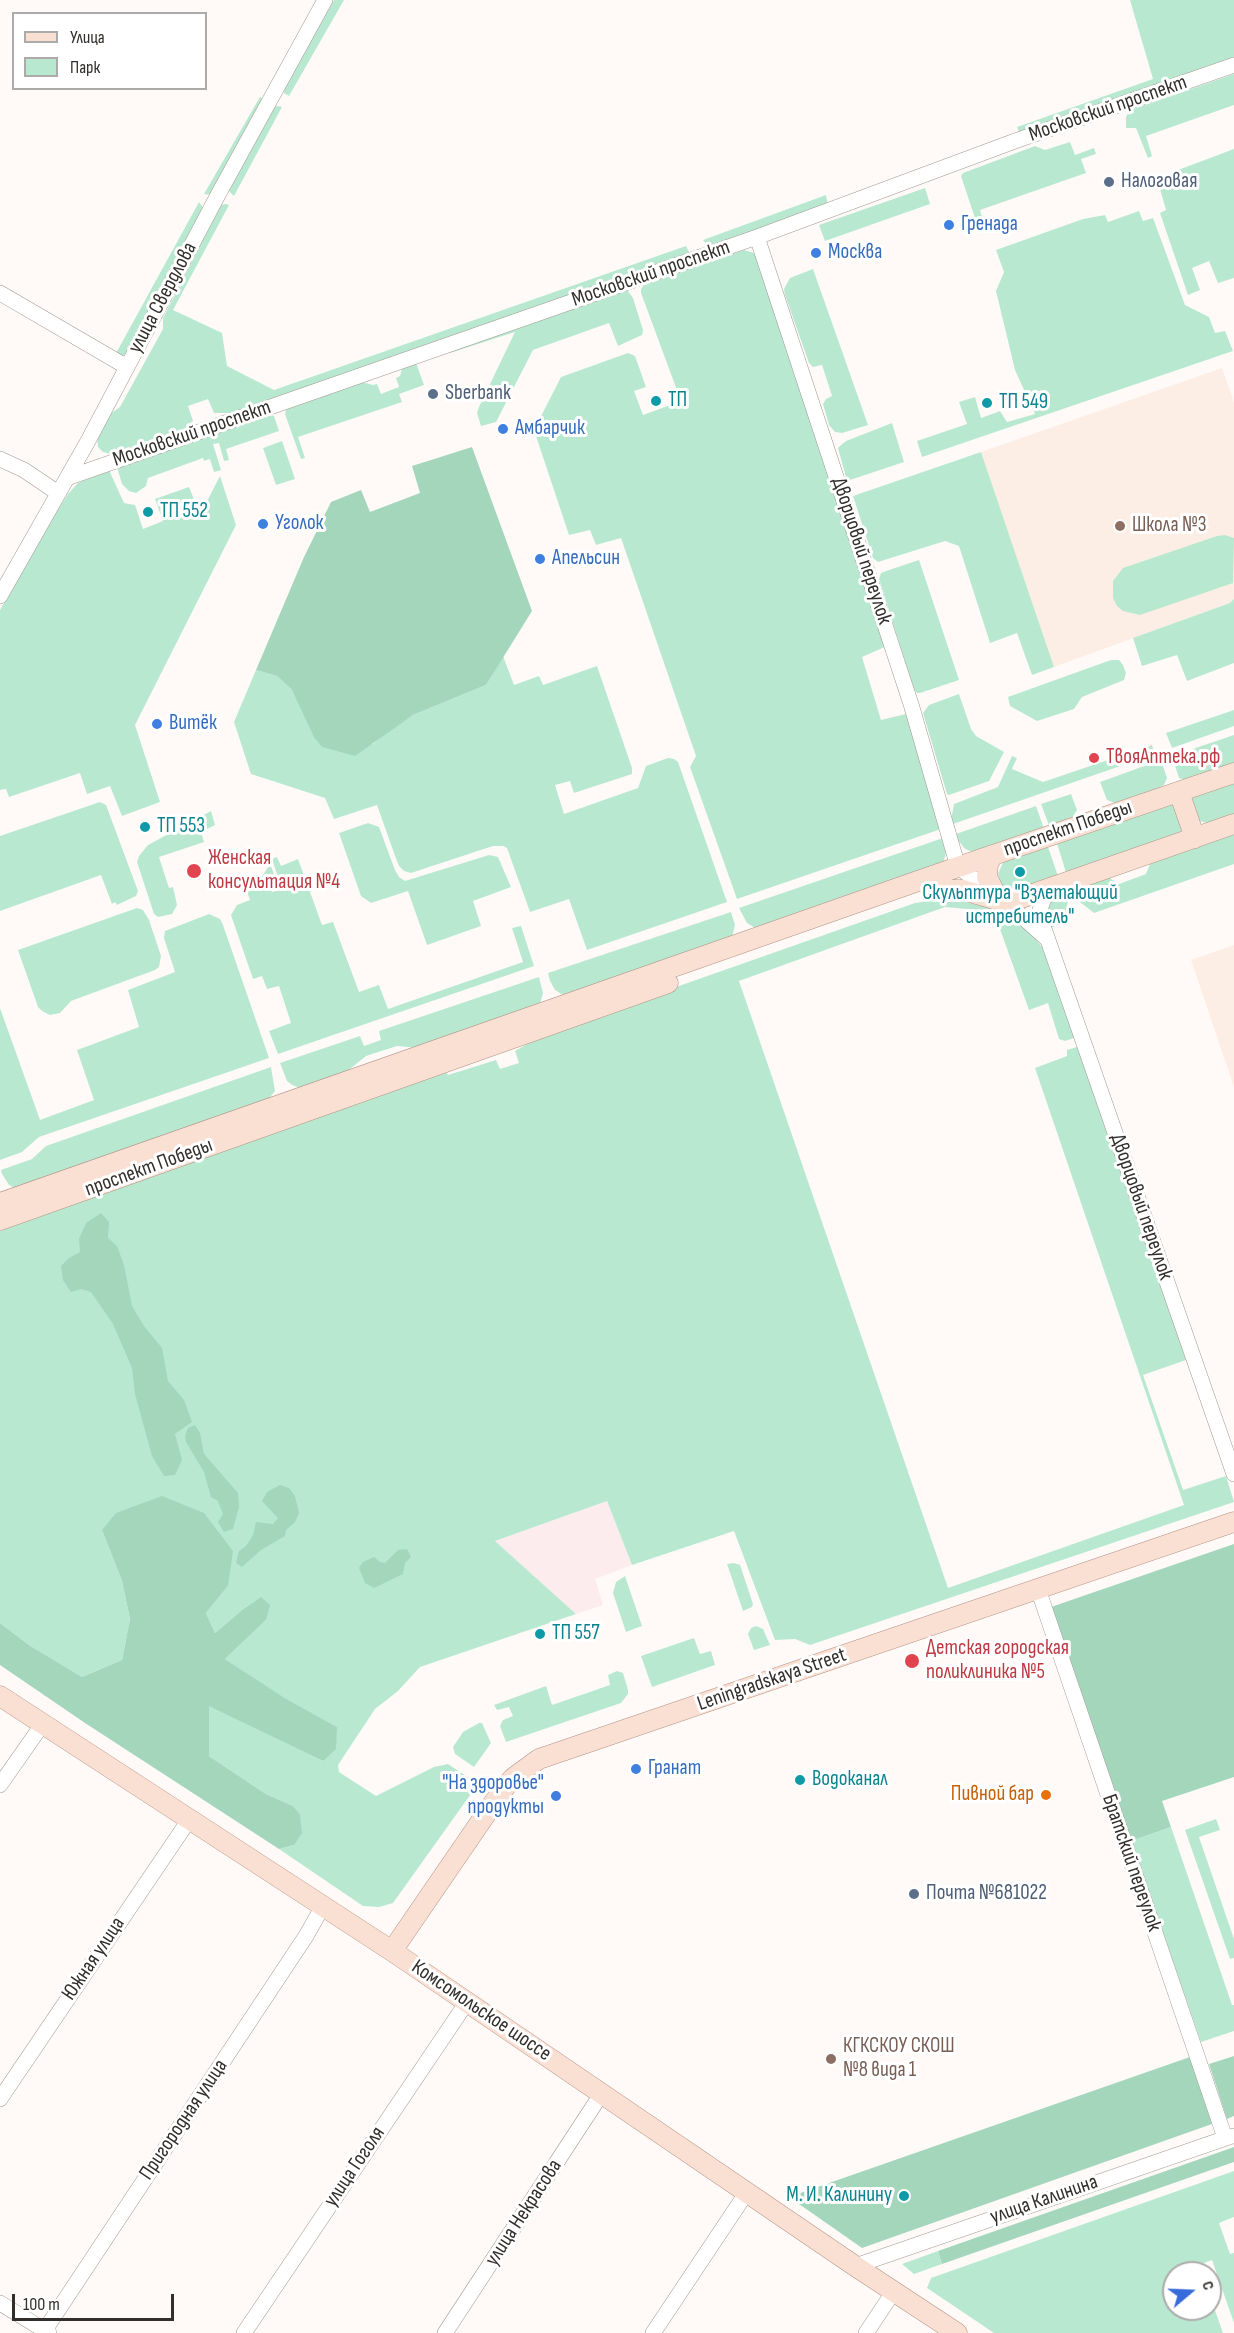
<!DOCTYPE html>
<meta charset="utf-8">
<style>
body{margin:0}
#map{position:relative;width:1234px;height:2333px;overflow:hidden;background:#fffaf7;font-family:"Sofia Sans Condensed",sans-serif}
canvas{display:block}
.legend{position:absolute;left:12px;top:12px;width:195px;height:78px;box-sizing:border-box;background:#fff;border:2px solid #adabaa;margin:0;padding:8px 10px;list-style:none;font-size:18px;color:#322e2b}
.legend li{display:flex;align-items:center;gap:12px;height:30px}
.legend b{width:30px;border:2px solid #adabaa}
.north{position:absolute;left:1162px;top:2261px;width:60px;height:60px;box-sizing:border-box;background:#fff;border:2px solid #adabaa;border-radius:50%;rotate:71deg;font-size:16px;font-weight:700;line-height:24px;text-align:center;color:#322e2b}
.north::after{content:'';display:block;margin:auto;width:21px;height:27px;background:#386bda;clip-path:polygon(50% 0,100% 100%,50% 72%,0 100%)}
.scale{position:absolute;left:12px;top:2294px;width:162px;height:27px;box-sizing:border-box;border:3px solid #322e2b;border-top:0;padding-left:8px;font-size:18px;line-height:21px;white-space:nowrap;color:#322e2b;-webkit-text-stroke:4px #fff;paint-order:stroke}
</style>
<div id="map">
<canvas width="1234" height="2333"></canvas>
<ul class="legend">
<li><b style="height:8px;background:#fadfd3"></b>Улица</li>
<li><b style="height:16px;background:#b8e9d0"></b>Парк</li>
</ul>
<div class="north">С</div>
<div class="scale">100 m</div>
</div>
<script>
const ctx = document.querySelector('canvas').getContext('2d');
ctx.lineJoin = 'round';
function fill(path, color) { ctx.fillStyle = color; ctx.fill(path, 'evenodd'); }
const shape = rows => new Path2D(rows.map(r => 'M' + r).join(''));
function stroke(path, color, width, dash) { ctx.strokeStyle = color; ctx.lineWidth = width; ctx.lineCap = dash ? 'butt' : 'round'; ctx.setLineDash(dash || []); ctx.stroke(path); }
function write(font, color, halo, rows, align = 'center') {
  ctx.font = font + ' "Sofia Sans Condensed",sans-serif'; ctx.lineWidth = 6; ctx.setLineDash([]); ctx.textBaseline = 'middle'; ctx.strokeStyle = halo; ctx.fillStyle = color; for (const [text, x, y, turn = 0] of rows) {
    ctx.save(); ctx.translate(x, y); ctx.rotate((+turn || 0) * Math.PI / 180); ctx.textAlign = isNaN(turn) ? turn : align; if (halo) ctx.strokeText(text, 0, 0); ctx.fillText(text, 0, 0); ctx.restore();
  }
}
const industrial = shape([
 [607,1501,632,1565,595,1579,603,1605,576,1614,495,1541]
]);
const built = shape([
 [1222,368,1234,402,1234,599,1230,603,1054,667,981,452],
 [1234,945,1234,1087,1191,960]
]);
const green = shape([
 [334,0,344,0,289,96,284,93,285,87],
 [1130,0,1234,0,1234,58,1019,132,1017,127,1153,79],
 [1234,74,1234,105,1146,136,1152,156,1148,158,1136,128,1126,128,1126,117,1130,110],
 [260,97,263,99,212,195,204,194],
 [278,106,282,107,234,196,229,191,274,107],
 [1070,142,1075,155,1094,148,1096,154,1081,159,1086,173,980,210,985,228,979,230,961,176,963,173,1035,146,1045,150],
 [1234,149,1234,278,1218,283,1209,261,1192,268,1200,290,1188,295,1160,213,1166,210,1158,182,1162,176],
 [925,188,930,204,825,241,819,225],
 [826,195,828,206,708,246,703,240],
 [199,202,204,209,127,352,123,356,115,355],
 [226,204,229,205,173,310,222,333,227,366,274,390,686,246,689,252,687,255,231,413,214,413,208,399,188,406,193,421,186,428,110,454,103,452,98,447,97,438,110,414,120,407,163,329,163,318,221,205],
 [1139,211,1143,221,1153,218,1185,305,1209,317,1215,333,1225,331,1233,351,922,457,917,441,967,424,959,402,975,397,981,418,1000,411,1007,422,1035,414,1015,370,996,291,1004,272,996,250,1083,219,1105,215,1108,222],
 [744,250,754,253,758,258,887,646,862,657,881,720,906,714,941,829,737,899,690,767,696,756,621,538,596,545,590,530,569,535,534,430,561,377,628,353,635,356,646,387,634,391,643,415,681,401,641,293,641,289,644,285],
 [813,269,868,425,842,433,835,432,829,425,823,404,826,399,832,396,822,365,813,367,809,363,785,295,784,289,790,278],
 [627,290,633,298,643,330,642,335,618,346,609,323,533,350,496,422,481,426,477,413,479,407,515,332,450,353,452,349],
 [416,363,424,385,399,394,402,402,298,437,305,458,301,459,285,414,287,407,362,382,373,385,377,384,381,394,399,387,396,378,400,376,402,368],
 [269,414,274,416,279,431,226,449,229,460,224,461,219,443,213,444,221,470,214,472,210,459,204,461,203,458,148,478,146,486,136,493,129,491,122,484,117,467],
 [892,423,904,462,847,481,838,448,840,446,846,441],
 [282,441,295,479,276,485,263,448],
 [981,452,1054,667,1032,675,1017,633,990,643,959,546,945,541,878,562,873,558,853,496],
 [109,470,124,503,135,505,143,529,163,521,155,499,189,487,197,507,205,505,220,476,236,525,135,725,160,802,122,816,110,786,87,794,80,773,9,797,6,789,0,790,0,610,37,542,68,494,78,483],
 [1225,535,1234,538,1233,583,1140,615,1123,611,1117,606,1113,598,1113,581,1123,568,1217,536],
 [919,560,959,680,920,693,917,693,914,689,879,579,881,573,886,571],
 [1234,599,1234,663,1187,681,1177,655,1142,666,1133,638,1230,603],
 [503,656,514,685,539,676,543,685,597,666,632,768,632,774,574,793,570,781,555,785,564,814,638,788,646,766,668,758,674,759,678,762,727,902,587,950,569,899,530,912,507,848,503,846,493,846,411,873,404,871,399,866,394,853,377,805,334,819,325,798,251,774,234,722,256,670,277,676,292,690,298,701,373,744,388,731,413,715,486,685],
 [1111,660,1119,660,1123,665,1126,673,1124,680,1082,697,1074,709,1037,721,1010,706,1008,697],
 [959,694,971,729,976,736,1004,752,989,781,949,795,947,794,923,713,929,705],
 [1234,710,1234,726,1172,748,1166,733],
 [1234,735,1234,763,1185,780,1179,778,1172,756],
 [1152,745,1155,754,953,824,951,820,954,804,998,787,1012,756,1017,758,1012,769,1043,782],
 [1161,760,1167,778,1164,785,1158,788,1118,804,1107,800,1100,782],
 [1234,777,1234,816,1210,824,1197,820,1191,798,1195,793],
 [1071,794,1077,810,1070,821,1050,828,1041,804],
 [100,802,106,805,138,891,136,896,117,905,115,902,112,904,101,875,0,911,0,836],
 [1169,804,1174,806,1183,828,1180,833,1067,876,1056,840],
 [1036,806,1044,829,976,853,965,849,958,840,956,834],
 [211,811,215,825,201,832,204,842,159,857,169,888,173,887,177,905,172,914,158,917,154,914,137,862,139,856,148,845],
 [368,823,379,827,395,870,399,877,405,881,489,855,498,857,511,887,473,901,481,926,427,945,408,891,371,903,361,896,339,833],
 [1234,830,1234,864,1094,913,1076,899,1072,887,1105,875,1119,884,1146,874,1152,859],
 [943,838,946,852,944,861,938,866,757,929,747,923,739,908],
 [1047,844,1059,879,1016,892,1011,891,1002,885,998,874,1004,860],
 [277,857,281,866,298,859,322,925,333,922,359,992,379,985,388,1009,523,962,512,928,521,926,534,966,278,1054,269,1031,291,1023,279,986,267,989,262,976,253,979,231,915,237,905,250,900,242,877,251,882,261,878,270,864,274,874,269,883,272,892,282,889,272,859],
 [1064,890,1068,901,1064,923,1050,928,1046,911,1050,900],
 [948,898,997,909,1021,924,1030,933,1043,948,1077,1037,1065,1041,1059,1039,1048,1003,1029,1010,996,918,987,911,945,907,739,981,948,1588,1184,1505,1035,1068,1067,1056,1067,1050,1080,1046,1186,1360,1143,1375,1183,1490,1226,1476,1234,1502,810,1645,795,1639,775,1640,734,1531,632,1565,607,1501,495,1541,576,1614,420,1667,398,1691,375,1709,338,1765,339,1772,376,1796,434,1767,448,1764,478,1784,393,1903,379,1907,363,1906,279,1849,294,1845,293,1806,266,1794,209,1756,209,1705,323,1761,337,1727,286,1700,225,1659,266,1620,260,1598,242,1610,215,1633,206,1613,228,1586,102,1530,122,1581,130,1619,122,1660,82,1677,29,1645,0,1623,0,1231,445,1070,448,1075,496,1060,500,1069,519,1063,515,1051,548,1032,915,903],
 [137,908,143,910,149,920,161,956,159,967,155,970,71,1001,60,1013,50,1015,42,1011,38,1007,18,950],
 [731,912,735,925,732,937,565,996,555,990,550,981,548,973],
 [209,914,220,919,223,925,269,1058,39,1137,22,1152,0,1160,0,1008,40,1120,94,1100,77,1050,139,1027,128,990,175,972,164,938,165,931],
 [539,977,543,993,540,1004,418,1048,397,1046,366,1056,345,1073,303,1089,292,1085,287,1081,280,1063,360,1036,364,1046,381,1040,379,1031],
 [271,1067,275,1091,267,1101,17,1189,9,1185,2,1174,1,1170,32,1159,46,1146],
 [734,1563,740,1565,753,1604,752,1607,743,1611,727,1564],
 [625,1576,642,1626,626,1632,613,1593,616,1582],
 [756,1626,763,1629,770,1645,754,1650,748,1634,751,1628],
 [694,1638,700,1654,711,1651,715,1665,652,1687,641,1656],
 [617,1671,623,1673,628,1690,628,1694,621,1703,506,1742,500,1726,503,1720,513,1716,509,1707,497,1710,494,1705,546,1686,552,1705,610,1685,608,1675],
 [479,1723,482,1723,491,1743,474,1767,455,1754,453,1747,463,1732],
 [1216,1819,1220,1830,1199,1837,1234,1939,1234,1958,1230,1959,1185,1830],
 [1171,1827,1232,2005,1234,2005,1234,2031,1201,2042,1131,1841],
 [1234,2171,1234,2217,1219,2223,1230,2254,1234,2253,1234,2323,1212,2260,1199,2265,1202,2273,1174,2273,1174,2309,1210,2309,1210,2296,1223,2333,994,2333,927,2288,931,2278],
 [938,2251,942,2264,914,2274,902,2264]
]);
const forest = shape([
 [472,447,532,611,486,685,413,715,355,756,322,747,314,737,292,690,277,676,256,670,304,557,331,502,361,490,370,512,420,493,412,466],
 [101,1213,109,1222,108,1238,117,1246,124,1265,132,1306,144,1326,162,1348,168,1381,184,1400,192,1422,175,1434,182,1460,175,1475,164,1476,152,1456,135,1394,132,1368,113,1324,91,1292,81,1289,71,1292,63,1280,61,1266,69,1258,80,1252,79,1239,86,1223],
 [195,1425,200,1433,204,1454,238,1493,239,1507,233,1529,224,1532,218,1522,223,1514,218,1501,211,1497,204,1472,186,1442,185,1436,188,1428],
 [280,1485,289,1488,295,1496,299,1513,295,1522,286,1530,285,1536,261,1550,242,1567,236,1563,239,1551,246,1546,253,1535,256,1522,273,1524,278,1518,262,1501,267,1492],
 [162,1496,204,1513,233,1551,228,1586,206,1613,215,1633,242,1610,261,1597,270,1605,266,1620,225,1659,286,1699,337,1727,336,1749,323,1761,209,1706,209,1756,266,1794,293,1806,300,1815,302,1833,294,1845,279,1849,85,1723,0,1665,0,1623,29,1645,82,1677,122,1660,130,1619,122,1581,102,1530,116,1513],
 [1234,1544,1234,1777,1162,1801,1171,1827,1131,1841,1051,1607],
 [407,1549,411,1557,405,1563,403,1574,374,1588,365,1583,359,1568,363,1562,374,1557,380,1562,385,1563,398,1550],
 [1234,2056,1234,2116,1227,2119,1209,2064],
 [1190,2057,1212,2124,862,2248,789,2197],
 [1234,2147,1234,2162,942,2264,938,2251]
]);
const minor = shape([
 [757,237,911,704,958,867,1007,903,1048,940],
 [0,293,127,367],
 [0,459,24,470,58,493],
 [67,478,757,237,1015,141,1234,65],
 [0,596,88,441,219,193,325,0],
 [1056,886,1044,898,1040,910,1042,923,1234,1474],
 [1038,1589,1225,2138],
 [0,1785,42,1725],
 [0,2099,189,1820],
 [855,2266,1232,2136],
 [0,2303,49,2333],
 [43,2333,306,1936,323,1906],
 [244,2333,467,2002],
 [445,2333,602,2093],
 [653,2333,747,2192],
 [866,2333,894,2291]
]);
const major = shape([
 [1179,792,1195,838],
 [993,855,988,864,987,877,996,895],
 [931,890,963,890,1007,903,1234,824],
 [0,1203,958,867,1234,773],
 [0,1220,668,983],
 [0,1696,392,1951,855,2266,957,2333],
 [392,1951,501,1792,513,1778,539,1759,1234,1522]
]);
const markers = [
 [1109,182,6,"#5c6f8a"],
 [949,225,6,"#3f7fe0"],
 [816,253,6,"#3f7fe0"],
 [433,394,6,"#5c6f8a"],
 [656,401,6,"#0f9aa8"],
 [987,403,6,"#0f9aa8"],
 [503,429,6,"#3f7fe0"],
 [148,512,6,"#0f9aa8"],
 [263,524,6,"#3f7fe0"],
 [1120,526,6,"#8d6e63"],
 [540,559,6,"#3f7fe0"],
 [157,724,6,"#3f7fe0"],
 [1094,758,6,"#e0444e"],
 [145,827,6,"#0f9aa8"],
 [194,871,8,"#e0444e"],
 [1020,872,6,"#0f9aa8"],
 [540,1634,6,"#0f9aa8"],
 [912,1661,8,"#e0444e"],
 [636,1769,6,"#3f7fe0"],
 [800,1780,6,"#0f9aa8"],
 [1046,1795,6,"#e8710a"],
 [556,1796,6,"#3f7fe0"],
 [914,1894,6,"#5c6f8a"],
 [831,2059,6,"#8d6e63"],
 [904,2196,6,"#0f9aa8"]
];
const streetNames = [
 ["Московский проспект",1108,109,-19],
 ["Московский проспект",651,274,-19],
 ["улица Свердлова",163,298,-62],
 ["Московский проспект",192,434,-19],
 ["Дворцовый переулок",861,551,72],
 ["проспект Победы",1068,829,-19],
 ["проспект Победы",149,1168,-20],
 ["Дворцовый переулок",1141,1207,71],
 ["Leningradskaya Street",772,1680,-19],
 ["Братский переулок",1131,1863,71],
 ["Южная улица",94,1959,-56],
 ["Комсомольское шоссе",481,2011,34],
 ["Пригородная улица",184,2120,-56],
 ["улица Гоголя",355,2167,-56],
 ["улица Калинина",1044,2200,-19],
 ["улица Некрасова",524,2213,-57]
];
const serviceNames = [
 ["Налоговая",1121,182],
 ["Sberbank",445,394],
 ["Почта №681022",926,1894]
];
const shopNames = [
 ["Гренада",961,225],
 ["Москва",828,253],
 ["Амбарчик",515,429],
 ["Уголок",275,524],
 ["Апельсин",552,559],
 ["Витёк",169,724],
 ["Гранат",648,1769],
 ["\"На здоровье\"",544,1784,"right"],
 ["продукты",544,1808,"right"]
];
const cultureNames = [
 ["ТП",668,401],
 ["ТП 549",999,403],
 ["ТП 552",160,512],
 ["ТП 553",157,827],
 ["Скульптура \"Взлетающий",1020,894,"center"],
 ["истребитель\"",1020,918,"center"],
 ["ТП 557",552,1634],
 ["Водоканал",812,1780],
 ["М. И. Калинину",892,2196,"right"]
];
const educationNames = [
 ["Школа №3",1132,526],
 ["КГКСКОУ СКОШ",843,2047],
 ["№8 вида 1",843,2071]
];
const healthNames = [
 ["ТвояАптека.рф",1106,758],
 ["Женская",208,859],
 ["консультация №4",208,883],
 ["Детская городская",926,1649],
 ["поликлиника №5",926,1673]
];
const foodNames = [
 ["Пивной бар",1034,1795]
];
fill(industrial, '#fdeced');
fill(built, '#fdeee5');
fill(green, '#b8e9d0');
fill(forest, '#a4d6bc');
stroke(minor, '#a39892', 16);
stroke(major, '#b29385', 21);
stroke(minor, '#fff', 15);
stroke(major, '#fadfd3', 20);
for (const [x, y, r, color] of markers) { const dot = new Path2D(); dot.arc(x, y, r, 0, 2 * Math.PI); ctx.fillStyle = color; ctx.fill(dot); stroke(dot, '#fff', 2); }
write('21px', '#322e2b', '#fff', streetNames);
write('21px', '#4e5e75', '#fff', serviceNames, 'left');
write('21px', '#366cbe', '#fff', shopNames, 'left');
write('21px', '#0d838f', '#fff', cultureNames, 'left');
write('21px', '#785e54', '#fff', educationNames, 'left');
write('21px', '#be3a42', '#fff', healthNames, 'left');
write('21px', '#c56008', '#fff', foodNames, 'right');
</script>
